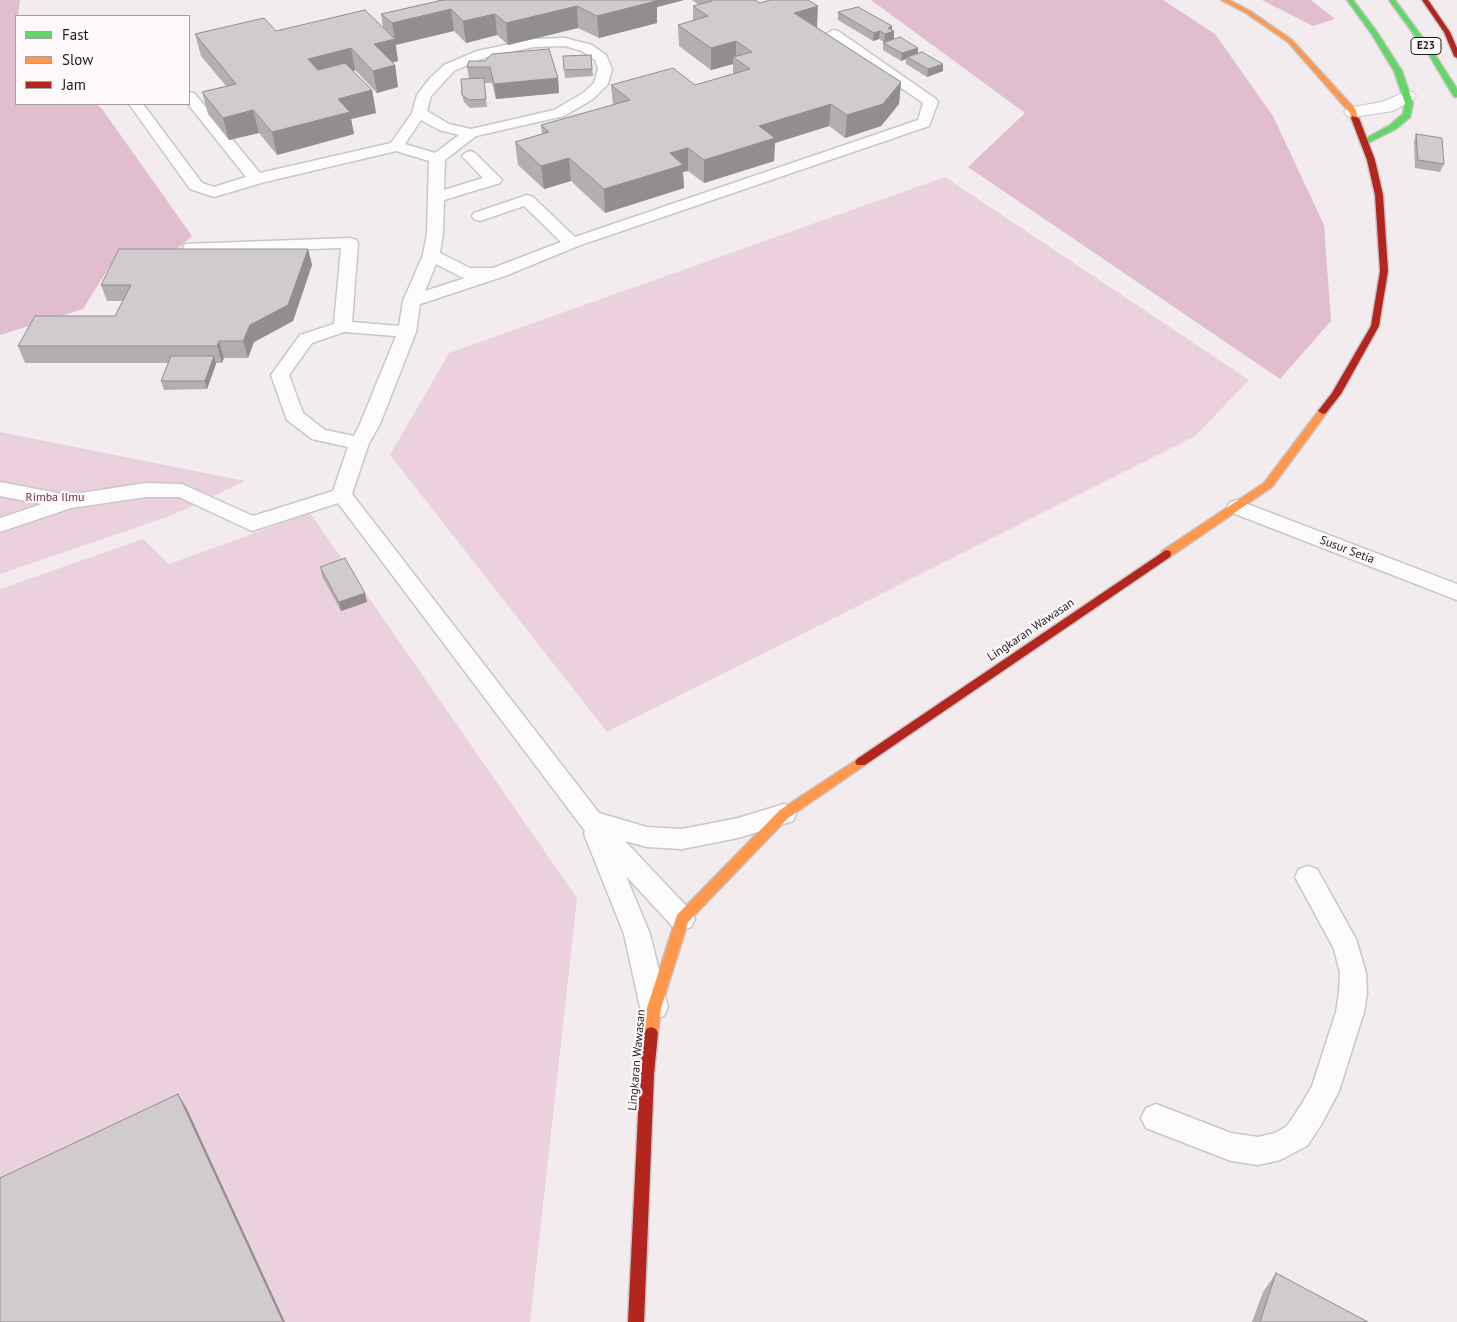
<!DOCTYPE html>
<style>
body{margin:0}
#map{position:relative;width:1457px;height:1322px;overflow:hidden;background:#f2ecef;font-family:"PT Sans",sans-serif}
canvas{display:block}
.legend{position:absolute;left:15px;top:15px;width:175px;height:90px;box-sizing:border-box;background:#fdf8fa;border:1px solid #a49fa1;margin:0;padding:6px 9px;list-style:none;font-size:15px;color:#1e1a1c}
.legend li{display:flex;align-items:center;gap:10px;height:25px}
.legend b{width:25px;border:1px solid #a49fa1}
</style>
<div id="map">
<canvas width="1457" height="1322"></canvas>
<ul class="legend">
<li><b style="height:6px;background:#63d668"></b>Fast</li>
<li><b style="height:6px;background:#ff974d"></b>Slow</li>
<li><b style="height:6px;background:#b3261e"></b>Jam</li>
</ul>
</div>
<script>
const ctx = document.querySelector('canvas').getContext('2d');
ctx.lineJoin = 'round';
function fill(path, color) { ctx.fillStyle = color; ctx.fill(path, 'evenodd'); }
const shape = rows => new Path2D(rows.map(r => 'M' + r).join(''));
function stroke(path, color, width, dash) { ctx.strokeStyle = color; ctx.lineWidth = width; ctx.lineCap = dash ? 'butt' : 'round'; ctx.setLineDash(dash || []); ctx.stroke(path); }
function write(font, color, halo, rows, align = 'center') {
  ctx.font = font + ' "PT Sans",sans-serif'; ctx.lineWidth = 4.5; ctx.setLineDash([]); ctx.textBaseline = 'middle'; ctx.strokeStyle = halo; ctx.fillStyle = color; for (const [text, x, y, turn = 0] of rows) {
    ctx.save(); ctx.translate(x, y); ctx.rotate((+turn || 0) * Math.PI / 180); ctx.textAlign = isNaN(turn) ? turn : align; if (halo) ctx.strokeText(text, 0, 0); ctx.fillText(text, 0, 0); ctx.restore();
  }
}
const green = shape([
 [945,177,1249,380,1195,436,607,732,390,455,449,353],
 [0,432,245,481,170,516,0,574],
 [310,513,577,898,530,1322,0,1322,0,589,143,539,169,564]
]);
const forest = shape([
 [0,0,20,0,18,16,16,16,16,104,96,104,102,109,192,236,168,257,113,261,83,309,0,335],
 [871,0,1163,0,1215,34,1273,116,1324,225,1331,321,1280,379,968,167,1025,113],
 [1262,0,1311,0,1335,19,1313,26]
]);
const lane = shape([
 [833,30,838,31,936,99,938,102,929,126,578,246,505,276,420,304,416,332,380,424,369,443,352,494,599,813,647,827,682,829,738,818,784,804,793,807,796,814,793,821,738,838,682,849,647,847,625,841,691,911,695,919,691,927,682,930,673,927,626,876,650,934,668,1007,664,1016,654,1019,644,1016,640,1007,624,934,584,834,585,831,338,503,252,531,179,497,146,497,71,508,0,532,0,518,42,504,0,496,0,482,68,495,146,483,182,484,253,516,333,491,348,447,312,439,287,420,271,375,300,335,334,324,341,248,191,253,185,252,183,248,185,244,350,238,356,240,358,243,352,322,399,326,403,301,423,255,427,233,429,161,396,151,261,183,214,197,190,189,129,104,143,104,202,183,214,187,246,177,188,104,189,92,194,93,260,173,391,143,412,113,417,95,430,78,444,65,477,51,534,39,565,38,592,45,606,55,612,69,608,84,593,99,564,116,476,136,445,160,444,190,483,178,462,156,465,153,470,151,475,153,502,180,500,183,444,200,443,233,440,253,470,268,493,268,561,242,524,206,480,221,474,219,472,216,474,213,527,195,533,197,575,237,918,120,923,103,828,37,826,34,833,30],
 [565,46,582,51,595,60,598,69,594,83,583,93,554,110,471,129,449,124,427,111,431,96,454,71,486,57,534,47,565,46],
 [421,120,439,130,459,135,435,153,405,144,421,120],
 [436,264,461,277,465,278,425,291,436,264],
 [344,332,396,336,360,424,354,436,325,430,303,413,289,375,312,343,344,332],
 [1237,500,1457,584,1457,600,1230,512,1227,507,1230,502,1237,500],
 [1308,866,1317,869,1356,939,1366,973,1367,993,1364,1012,1339,1091,1321,1125,1307,1146,1280,1160,1258,1165,1231,1161,1146,1128,1141,1118,1146,1108,1156,1104,1231,1133,1258,1137,1275,1133,1287,1126,1301,1105,1312,1086,1336,1012,1339,993,1340,973,1334,949,1295,877,1299,869,1308,866]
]);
const street = shape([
 [1407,91,1413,92,1416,96,1413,100,1393,111,1353,117,1347,116,1344,112,1347,108,1382,102,1407,91]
]);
const fast = shape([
 [1347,0,1353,0,1377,32,1402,71,1413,103,1410,117,1396,129,1364,145,1361,145,1361,141,1390,125,1403,114,1405,103,1394,71,1371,33,1347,0],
 [1389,0,1395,0,1434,53,1457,89,1457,97,1454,97,1429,55,1389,0]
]);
const slow = shape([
 [1221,0,1229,0,1250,11,1292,40,1356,110,1358,120,1352,120,1350,113,1288,42,1246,13,1221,0],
 [1323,408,1328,411,1272,487,1170,557,1162,557,1161,554,1162,551,1264,483,1320,409,1323,408],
 [861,757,865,759,867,762,865,765,788,818,688,922,661,1008,658,1033,656,1037,651,1039,646,1037,644,1033,647,1008,677,915,780,810,861,757]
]);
const jam = shape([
 [1422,0,1428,0,1450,32,1457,48,1457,58,1454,56,1444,32,1422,0],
 [1352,116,1359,118,1375,160,1383,195,1388,271,1379,326,1341,394,1326,413,1323,414,1318,411,1332,393,1371,326,1380,271,1375,195,1367,160,1351,118,1352,116],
 [1166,550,1170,551,1171,554,1170,557,865,765,857,765,855,762,857,759,1166,550],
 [651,1027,656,1029,658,1033,654,1074,644,1322,628,1322,640,1074,644,1033,646,1029,651,1027]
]);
const wall = shape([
 [438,0,684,0,657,7,657,23,599,38,578,28,508,45,497,35,466,43,454,31,395,44,398,61,392,62,395,65,398,87,377,93,355,70,353,71,372,90,376,113,351,119,354,134,277,155,259,133,229,140,208,114,202,92,226,86,201,56,195,34,383,28,381,14,438,1],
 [692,0,755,0,760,3,817,28,901,82,899,104,881,126,845,138,829,126,775,143,774,161,704,183,688,171,683,172,684,188,605,213,571,181,544,189,518,165,515,142,542,134,541,125,613,105,611,85,695,85,733,74,733,64,711,70,679,46,678,25,693,20,693,6,699,5],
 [838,12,892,30,894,31,894,39,884,42,879,39,873,41,838,20],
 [883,43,918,48,918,53,943,71,927,77,906,64,906,59,901,61,883,50],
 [591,55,593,76,565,78,563,56],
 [469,61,558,78,559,93,496,99,492,83,484,83,487,107,470,108,464,102,462,95,469,79,467,67],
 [1416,134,1444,164,1440,172,1415,168,1414,142],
 [308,249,312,265,293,321,254,342,248,358,224,358,222,363,216,363,216,364,207,389,164,390,161,381,169,363,25,363,18,346,115,316,123,301,107,301,101,285],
 [320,567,367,602,341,611,322,576],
 [1276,1273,1368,1322,1252,1322,1263,1292]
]);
const shadedWall = shape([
 [641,0,684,0,657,7,657,23,599,38,597,16],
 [577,6,578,28,508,45,506,23],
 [818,6,817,28,794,13],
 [451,9,454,31,396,45,392,23],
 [495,14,497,35,466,43,463,21],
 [892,26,892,32,894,31,894,39,884,42,885,34,888,28],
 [880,31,879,39,873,41,874,33],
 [395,39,398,61,378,66,374,44],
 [736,41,736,59,733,57,733,64,711,70,711,48],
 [351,48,355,70,313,81,308,59],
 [918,48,918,55,907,57,906,59,901,61,902,53],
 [943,64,943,71,927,77,928,69],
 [395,65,398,87,377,93,373,71],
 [558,78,559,93,496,99,494,84],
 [901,82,899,104,881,126,845,138,847,115],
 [372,90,376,113,351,119,354,134,277,155,272,132,338,99],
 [831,104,829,126,775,143,774,161,704,183,704,160,759,126],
 [253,110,259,133,229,140,223,118],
 [688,148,688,171,683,172,684,188,605,213,604,189,670,153],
 [569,158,571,181,544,189,541,166],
 [308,249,312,265,293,321,254,342,248,358,243,341,250,325],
 [219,341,224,358,222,363,217,346],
 [214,356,216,364,207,389,205,381],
 [365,593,367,602,341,611,339,602],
 [178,1094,187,1109,285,1322,283,1322]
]);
const building = shape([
 [443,0,654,0,656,1,597,16,577,6,506,23,495,14,463,21,451,9,392,23,381,14,443,0],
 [711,0,755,0,760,3,770,0,808,0,818,6,794,13,901,82,883,104,847,115,831,104,759,126,775,138,704,160,688,148,670,153,683,165,604,189,569,158,541,166,515,142,549,132,541,125,630,100,611,85,673,68,695,85,750,69,733,57,752,52,736,41,711,48,678,25,708,16,693,6,712,1,711,0],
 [858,7,892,26,888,28,894,31,885,34,880,31,874,33,838,12,858,7],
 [365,10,395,39,374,44,395,65,373,71,351,48,308,59,318,70,345,63,372,90,338,99,350,112,272,132,253,110,223,118,202,92,236,84,195,34,264,18,276,31,365,10],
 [900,37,918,48,902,53,883,43,900,37],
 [549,49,558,78,494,84,490,67,467,67,469,61,485,61,492,54,549,49],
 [922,52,943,64,928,69,907,57,922,52],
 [591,55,592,69,564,70,563,56,591,55],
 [484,78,486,99,469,100,462,95,461,79,484,78],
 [1416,134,1442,138,1444,164,1418,160,1416,134],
 [119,249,308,249,288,305,250,325,243,341,219,341,217,346,18,346,35,316,115,316,131,285,101,285,119,249],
 [171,356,214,356,205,381,161,381,171,356],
 [345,558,365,593,339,602,320,567,345,558],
 [178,1094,283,1322,0,1322,0,1178,178,1094],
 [1276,1273,1368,1322,1260,1322,1276,1273]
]);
const shields = [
 [1426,46,30]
];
const shieldNames = [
 ["E23",1426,46]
];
const parkNames = [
 ["Rimba Ilmu",55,498]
];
const streetNames = [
 ["Susur Setia",1347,550,21],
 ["Lingkaran Wawasan",1031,630,-34],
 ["Lingkaran Wawasan",637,1060,-85]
];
fill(green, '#ebd0dd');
fill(forest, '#e0bdcf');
stroke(lane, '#cac6c8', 3);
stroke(street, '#cac6c8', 2);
stroke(fast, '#cac6c8', 3);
stroke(slow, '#cac6c8', 3);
stroke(jam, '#cac6c8', 3);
fill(lane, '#fdfcfd');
fill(street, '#fdfcfd');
fill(fast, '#63d668');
fill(slow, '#ff974d');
fill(jam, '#b3261e');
fill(wall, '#b3afb0');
fill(shadedWall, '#928e90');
fill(building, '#d0cbcd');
stroke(building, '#928e90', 1);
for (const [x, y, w] of shields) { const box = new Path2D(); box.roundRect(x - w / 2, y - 8.5, w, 17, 4); ctx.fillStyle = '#fdf8fa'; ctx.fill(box); stroke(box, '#1e1a1c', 1); }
write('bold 11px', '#1e1a1c', null, shieldNames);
write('12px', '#732d54', '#fdf8fa', parkNames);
write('12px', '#1e1a1c', '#fdf8fa', streetNames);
</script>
